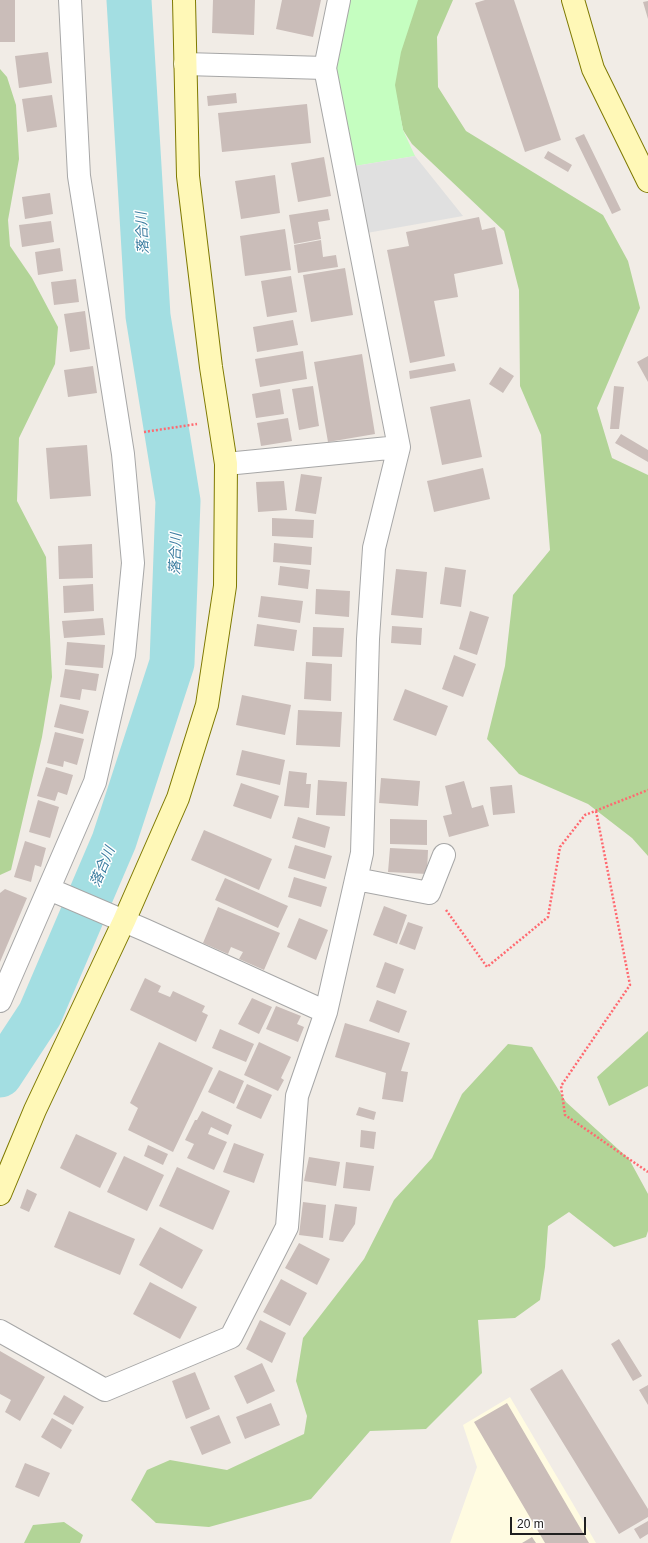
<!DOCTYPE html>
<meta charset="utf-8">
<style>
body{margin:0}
#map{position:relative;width:648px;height:1543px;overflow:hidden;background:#f1ece6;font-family:Helvetica,sans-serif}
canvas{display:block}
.scale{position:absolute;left:510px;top:1517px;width:76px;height:18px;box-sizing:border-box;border:2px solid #202020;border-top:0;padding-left:5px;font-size:12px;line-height:14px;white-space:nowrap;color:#202020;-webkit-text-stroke:3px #fff;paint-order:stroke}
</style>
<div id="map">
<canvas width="648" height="1543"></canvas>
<div class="scale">20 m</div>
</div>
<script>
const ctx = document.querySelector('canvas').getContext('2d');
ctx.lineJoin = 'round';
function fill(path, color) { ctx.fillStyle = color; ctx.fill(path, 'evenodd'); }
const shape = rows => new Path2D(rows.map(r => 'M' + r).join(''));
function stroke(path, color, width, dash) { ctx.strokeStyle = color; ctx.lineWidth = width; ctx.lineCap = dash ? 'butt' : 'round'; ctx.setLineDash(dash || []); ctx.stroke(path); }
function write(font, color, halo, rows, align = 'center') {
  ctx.font = font + ' Helvetica,"Noto Sans JP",sans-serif'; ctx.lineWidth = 3; ctx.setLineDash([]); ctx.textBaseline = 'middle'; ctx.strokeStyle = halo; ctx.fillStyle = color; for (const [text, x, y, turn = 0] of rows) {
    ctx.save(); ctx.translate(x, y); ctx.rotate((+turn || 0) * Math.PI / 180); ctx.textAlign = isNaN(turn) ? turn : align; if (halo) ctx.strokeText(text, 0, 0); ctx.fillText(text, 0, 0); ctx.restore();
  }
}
const education = shape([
 [510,1397,596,1543,450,1543,477,1467,463,1425]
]);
const forest = shape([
 [377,0,453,0,437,37,438,87,466,131,603,215,628,261,640,308,597,408,612,458,648,475,648,856,632,838,588,804,519,774,487,739,505,666,513,595,550,550,541,435,520,386,519,290,504,231,412,144,403,130],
 [0,69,7,77,16,105,19,159,8,220,10,246,32,278,58,327,55,364,19,438,17,501,46,557,52,677,42,737,11,870,0,875],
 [648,1031,648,1086,609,1106,597,1077],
 [508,1044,532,1047,566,1102,629,1159,648,1194,648,1231,646,1237,614,1247,569,1212,548,1226,545,1267,540,1300,515,1318,478,1320,482,1373,426,1429,370,1431,311,1499,209,1527,156,1523,131,1500,147,1470,170,1460,227,1470,304,1434,307,1416,296,1381,303,1338,364,1259,394,1200,432,1158,462,1094],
 [64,1522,83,1535,80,1543,24,1543,33,1525]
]);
const park = shape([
 [347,0,418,0,401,52,395,85,403,130,415,156,349,167,332,69]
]);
const parking = shape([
 [415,156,463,216,361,234,349,167]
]);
const river = shape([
 [0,1075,40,1014,114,841,172,663,178,501,148,316,129,0]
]);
const building = shape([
 [0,0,15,0,15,42,0,42],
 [213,0,255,0,254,35,212,33],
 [282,0,321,0,313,37,276,29],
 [485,0,514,0,561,140,525,152,475,3],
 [648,1,648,19,643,2],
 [48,52,52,83,19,88,15,56],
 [236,93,237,103,208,106,207,96],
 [52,95,57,127,27,132,22,99],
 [307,104,311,143,222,152,218,113],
 [584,134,621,210,612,214,575,138],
 [548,151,572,165,568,172,544,158],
 [324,157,331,196,298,202,291,163],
 [275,175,280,213,241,219,235,181],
 [50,193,53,214,25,219,22,197],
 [328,209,330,220,318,222,321,239,294,244,289,215],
 [479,217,482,230,495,227,503,264,454,274,458,297,434,301,445,356,410,363,387,250,409,246,406,232],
 [51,221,54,242,22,247,19,225],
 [285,229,291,270,245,276,240,236],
 [321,240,323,257,336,255,338,267,298,273,294,245],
 [60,248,63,271,38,275,35,252],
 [345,268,353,315,311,322,303,275],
 [291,276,297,312,267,317,261,281],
 [76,279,79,302,54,305,51,282],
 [85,311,90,349,70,352,64,314],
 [293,320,298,345,257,352,253,327],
 [303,351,307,379,260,387,255,359],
 [362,354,375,434,328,442,314,362],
 [648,356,648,382,637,362],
 [454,363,456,371,410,379,409,371],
 [93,366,97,393,68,397,64,370],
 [500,367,514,376,503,393,489,384],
 [313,386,319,426,299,430,292,389],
 [614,386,624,387,619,429,610,429],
 [280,389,284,414,256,418,252,394],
 [470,399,482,457,442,465,430,407],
 [288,418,292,441,261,446,257,423],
 [621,434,648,450,648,462,615,443],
 [87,445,91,496,50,499,46,448],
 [483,468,490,499,434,512,427,481],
 [301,474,322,477,316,514,295,511],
 [284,481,287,510,258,512,256,482],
 [272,518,314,520,313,538,272,536],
 [274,543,312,547,311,565,273,562],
 [92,544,93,578,59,579,58,546],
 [280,566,310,570,308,589,278,585],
 [445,567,466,570,461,607,440,604],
 [396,569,427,572,423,618,391,615],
 [93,584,94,611,64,613,63,586],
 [316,589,350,591,349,617,315,614],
 [261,596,303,601,300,623,258,617],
 [470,611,489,617,477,655,459,649],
 [103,618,105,635,64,638,62,621],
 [257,624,297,630,294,651,254,646],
 [392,626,422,628,421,645,391,643],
 [313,627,344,628,342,657,312,656],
 [67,642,105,645,103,668,65,665],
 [454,655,476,664,463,697,442,689],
 [306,662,332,664,331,701,304,699],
 [65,669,99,674,96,691,82,689,80,700,60,697],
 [405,689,448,706,436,736,393,720],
 [242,695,291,705,285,735,236,725],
 [60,704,89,711,83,734,54,727],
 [298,710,342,712,340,747,296,745],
 [55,732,84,739,77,765,64,761,63,767,47,763],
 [242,750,285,760,280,785,236,775],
 [46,767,73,775,67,795,58,792,55,801,37,796],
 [289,771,307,773,306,784,311,784,309,808,284,806],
 [381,778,420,781,418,806,379,803],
 [318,780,347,782,345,816,316,815],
 [464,781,472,808,483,805,489,826,449,837,443,816,452,814,445,786],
 [241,783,279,796,271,819,233,806],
 [512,785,515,813,493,815,490,787],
 [38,800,59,807,50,838,29,832],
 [298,817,330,827,325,848,292,838],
 [390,819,427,820,427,845,390,844],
 [204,830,272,859,259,890,191,860],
 [25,841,46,848,41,867,35,865,31,882,14,877],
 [295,845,332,856,325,879,288,868],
 [390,848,428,850,427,874,388,872],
 [294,877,327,887,321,907,288,897],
 [225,878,288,906,278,928,215,900],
 [5,889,27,898,0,962,0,893],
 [384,906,407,915,397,944,373,935],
 [218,907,280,933,264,970,239,959,243,952,231,947,228,954,203,943],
 [299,918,328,930,316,960,287,947],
 [408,922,423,927,415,950,399,944],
 [385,962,404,969,395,994,376,987],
 [145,978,161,986,158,992,170,997,173,991,205,1006,202,1012,208,1015,196,1042,130,1010],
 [252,998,272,1007,259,1034,238,1024],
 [377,1000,407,1011,399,1033,369,1021],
 [276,1006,301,1016,297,1024,304,1027,298,1042,266,1029],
 [345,1023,410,1043,401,1071,408,1072,403,1102,382,1099,386,1073,335,1057],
 [220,1029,254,1044,246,1062,212,1048],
 [159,1042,213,1068,173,1152,128,1130,138,1108,130,1103],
 [259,1042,291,1057,281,1078,284,1080,278,1091,244,1075],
 [219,1070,244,1081,234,1104,208,1092],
 [247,1084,272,1095,261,1119,236,1108],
 [359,1107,376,1112,374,1120,356,1115],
 [202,1111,232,1125,228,1135,211,1127,208,1134,227,1142,214,1170,187,1158,194,1144,185,1140,195,1120,197,1120],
 [361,1130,376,1132,374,1149,360,1147],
 [76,1134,117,1153,100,1188,60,1168],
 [234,1143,264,1154,254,1183,223,1172],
 [148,1145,168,1154,163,1165,144,1156],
 [124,1156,164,1175,147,1211,107,1192],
 [309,1157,340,1162,336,1186,304,1181],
 [346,1162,374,1166,370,1191,343,1188],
 [177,1167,230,1191,213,1230,159,1206],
 [27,1189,37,1194,29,1212,20,1208],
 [303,1202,326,1205,323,1238,299,1235],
 [335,1204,357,1207,355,1224,343,1242,329,1240],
 [69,1211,135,1239,120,1275,54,1247],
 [160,1227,203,1250,182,1289,139,1265],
 [299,1243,330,1259,317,1285,285,1268],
 [281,1279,307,1293,290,1326,263,1312],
 [150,1282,197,1307,180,1339,133,1314],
 [260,1320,286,1333,272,1363,246,1349],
 [619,1339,642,1376,633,1381,611,1344],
 [0,1351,45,1377,20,1421,5,1412,11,1400,0,1394],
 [262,1363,275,1391,247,1404,234,1376],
 [562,1369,648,1509,648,1517,619,1534,530,1389],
 [195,1372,210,1409,186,1419,172,1381],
 [648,1385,648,1405,639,1390],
 [64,1395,84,1407,73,1425,53,1414],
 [271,1403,280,1425,245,1439,236,1417],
 [507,1403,589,1543,545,1543,474,1422],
 [219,1415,231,1443,202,1455,190,1427],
 [52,1418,72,1430,61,1449,41,1437],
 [25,1463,50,1473,39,1497,15,1487],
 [648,1521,648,1534,640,1539,634,1529],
 [532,1537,536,1543,522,1543]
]);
const path = shape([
 [144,432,197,424],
 [596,811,630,985,561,1086,565,1115,648,1172],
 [446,910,487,967,548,917,560,847,585,815,648,790]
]);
const street = shape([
 [185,64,325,68],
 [226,464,399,447],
 [356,879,429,893,444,855],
 [49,889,145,930,326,1012],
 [0,1001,95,782,124,655,133,563,123,454,79,176,70,0],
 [0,1331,105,1390,231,1337,287,1227,297,1096,326,1012,362,853,368,639,374,548,399,447,325,68,339,0]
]);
const secondary = shape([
 [573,0,593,69,648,181],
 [0,1194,35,1110,124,921,178,798,207,705,225,586,226,464,211,367,188,176,184,0]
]);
const waterNames = [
 ["落合川",143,233,-93],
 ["落合川",176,554,-88],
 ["落合川",103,867,-67]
];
fill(education, '#fffbe1');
fill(forest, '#b2d497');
fill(park, '#c5fec0');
fill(parking, '#e0e0e0');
stroke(river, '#a3dee2', 45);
fill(building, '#cabdb9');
stroke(street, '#a7a7a7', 24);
stroke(secondary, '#7e7900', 24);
stroke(path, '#ff6970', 2.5, [2, 2]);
stroke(street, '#fff', 22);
stroke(secondary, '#fff8b7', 22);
write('italic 14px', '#3c7da0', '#fff', waterNames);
</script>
